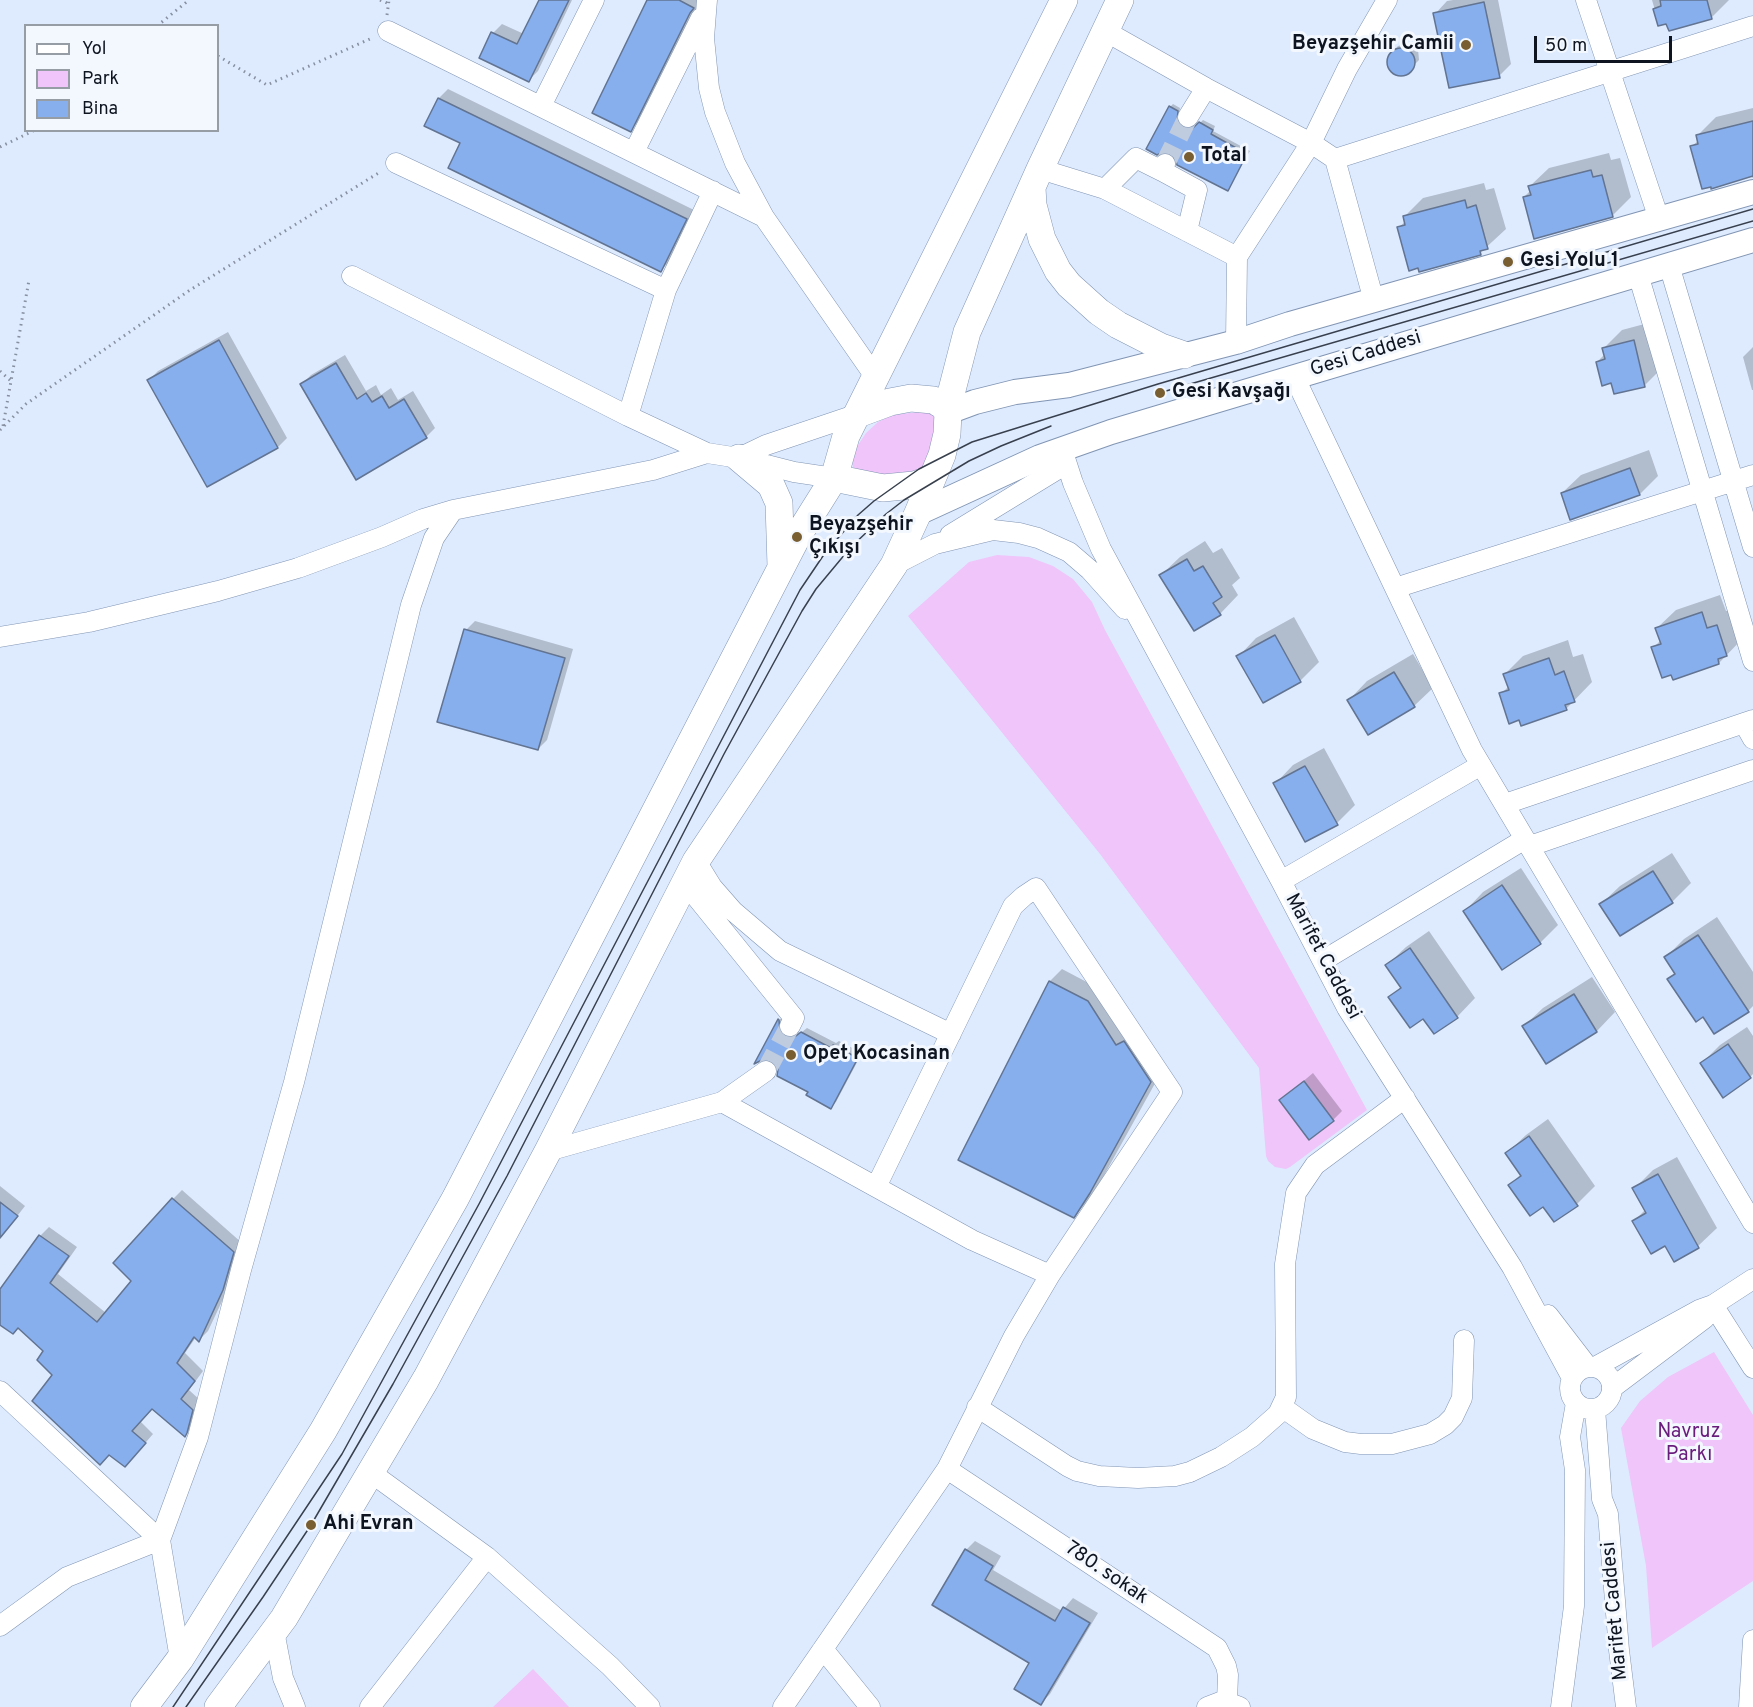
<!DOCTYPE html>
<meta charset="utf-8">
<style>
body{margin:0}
#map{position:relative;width:1753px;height:1707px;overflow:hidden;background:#deebff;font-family:Overpass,sans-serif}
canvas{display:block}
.legend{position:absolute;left:24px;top:24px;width:195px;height:108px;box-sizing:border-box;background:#f3f7fe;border:2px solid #979da5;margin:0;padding:8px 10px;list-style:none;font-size:18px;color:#0e1520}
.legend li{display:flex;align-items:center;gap:12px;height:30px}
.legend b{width:30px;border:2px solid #979da5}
.scale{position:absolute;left:1534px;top:36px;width:138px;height:27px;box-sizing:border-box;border:3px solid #0e1520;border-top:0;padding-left:8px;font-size:18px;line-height:21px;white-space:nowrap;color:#0e1520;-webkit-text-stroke:4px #f3f7fe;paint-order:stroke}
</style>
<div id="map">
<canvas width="1753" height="1707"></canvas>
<ul class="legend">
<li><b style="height:8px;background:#fff"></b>Yol</li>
<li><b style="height:16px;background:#efc5fa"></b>Park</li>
<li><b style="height:16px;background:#87afee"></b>Bina</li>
</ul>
<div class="scale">50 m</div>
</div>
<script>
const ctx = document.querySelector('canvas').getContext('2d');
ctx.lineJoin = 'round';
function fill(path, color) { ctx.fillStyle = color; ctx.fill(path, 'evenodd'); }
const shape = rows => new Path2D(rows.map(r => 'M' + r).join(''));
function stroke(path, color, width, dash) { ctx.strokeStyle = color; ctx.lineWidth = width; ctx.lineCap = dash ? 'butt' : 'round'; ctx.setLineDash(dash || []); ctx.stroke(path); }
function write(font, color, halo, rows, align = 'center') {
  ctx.font = font + ' Overpass,sans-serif'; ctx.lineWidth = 6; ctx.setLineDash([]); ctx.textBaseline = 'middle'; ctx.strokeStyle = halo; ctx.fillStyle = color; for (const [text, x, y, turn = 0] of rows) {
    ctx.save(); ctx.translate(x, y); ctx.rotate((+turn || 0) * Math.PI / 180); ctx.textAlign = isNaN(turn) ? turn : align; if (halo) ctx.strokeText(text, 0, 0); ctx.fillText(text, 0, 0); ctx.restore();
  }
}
const green = shape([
 [919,412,930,413,937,419,928,468,913,481,858,471,853,467,852,462,856,448,866,433,878,422,892,415],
 [997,555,1029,557,1053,566,1073,579,1092,602,1105,630,1367,1110,1290,1167,1286,1169,1275,1167,1268,1161,1266,1156,1259,1068,1100,854,908,616,969,562],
 [1714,1352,1753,1415,1753,1581,1652,1648,1646,1566,1621,1428,1640,1401,1668,1377],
 [533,1669,569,1707,493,1707]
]);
const shadow = shape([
 [540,0,572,0,538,71,529,80,481,57,493,33,502,24,524,34],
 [648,0,701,0,639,121,630,130],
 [1453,0,1498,0,1511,64,1499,76,1435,14,1447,1],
 [1652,0,1729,0,1711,18,1659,24],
 [1409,43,1418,49,1419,60,1404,75,1399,75,1389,68,1388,63,1392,52,1398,46],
 [448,89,694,210,670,261,661,270,462,143,426,125,439,98],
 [1173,104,1180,108,1179,113,1184,124,1191,126,1198,125,1203,120,1215,126,1213,131,1250,151,1227,189,1178,164,1170,107],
 [1753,108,1753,178,1692,146,1699,140,1698,135,1716,117],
 [1609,153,1611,160,1620,158,1631,197,1612,216,1524,197,1531,190,1530,186,1549,168],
 [1484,183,1486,190,1494,188,1506,229,1480,253,1399,227,1406,221,1405,216,1423,198],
 [1652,322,1663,367,1645,385,1615,393,1612,381,1597,362,1605,354,1604,348,1622,330],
 [228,332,287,438,278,447,208,485,149,380,158,371],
 [1753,347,1753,390,1752,390,1743,357],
 [345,355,366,391,376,385,381,395,391,388,398,400,413,391,435,428,426,437,302,384,311,375],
 [1649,450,1658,476,1640,494,1562,493,1581,475],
 [1205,541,1213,553,1222,548,1240,578,1232,585,1238,595,1220,614,1161,575,1180,557],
 [1720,595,1726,611,1735,608,1745,636,1719,663,1653,648,1661,640,1657,628,1676,610],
 [1294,617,1319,662,1300,681,1263,701,1238,657,1256,638],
 [475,621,573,649,547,740,538,749,466,630],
 [1568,640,1573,657,1583,654,1592,682,1566,709,1520,719,1501,694,1509,686,1505,674,1523,656],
 [1413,654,1433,688,1414,706,1349,700,1367,681],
 [1324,748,1355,805,1337,823,1275,784,1293,765],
 [1672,853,1691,883,1672,902,1620,934,1601,904,1620,886],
 [1521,868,1558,925,1540,943,1465,911,1483,892],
 [1717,917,1753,972,1753,1006,1748,1011,1704,1015,1669,979,1676,973,1666,957,1684,939],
 [1429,931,1475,998,1457,1017,1423,1017,1390,998,1402,986,1387,965,1406,947],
 [1062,969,1100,989,1163,1069,1102,1179,1086,1203,1074,1216,960,1159,1050,981],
 [1592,977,1615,1012,1597,1031,1546,1062,1524,1026,1543,1008],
 [784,1016,790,1033,802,1032,807,1028,836,1043,839,1041,862,1053,836,1102,831,1107,810,1092,778,1075,779,1020],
 [1747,1027,1753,1036,1753,1074,1750,1077,1702,1063,1720,1045],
 [1313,1073,1342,1111,1333,1120,1281,1100],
 [1548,1119,1595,1186,1577,1204,1543,1205,1510,1185,1522,1173,1507,1153,1526,1135],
 [1677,1157,1717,1228,1698,1246,1674,1260,1665,1244,1634,1221,1646,1209,1634,1189,1653,1170],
 [0,1186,25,1206,0,1238],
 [182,1190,242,1243,232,1280,208,1331,199,1340,196,1337,185,1353,203,1371,189,1390,201,1401,194,1426,185,1435,153,1407,140,1421,153,1434,134,1456,54,1375,45,1351,19,1327,0,1323,0,1292,40,1236,49,1227,77,1247,58,1274,106,1313,133,1281,173,1199],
 [975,1541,1001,1556,993,1570,1062,1611,1073,1598,1098,1613,1050,1694,1041,1703,1031,1663,966,1550]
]);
const building = shape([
 [539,0,569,0,529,82,479,58,491,32,517,44,539,0],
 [647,0,679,0,694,8,690,13,631,132,592,113,647,0],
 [1660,0,1707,0,1712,19,1669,31,1666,24,1658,26,1653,9,1661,6,1660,0],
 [1484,2,1500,78,1449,88,1433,13,1484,2],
 '1387 62a14 14 0 1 1 28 0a14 14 0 1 1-28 0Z',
 [438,98,687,219,661,272,448,168,460,143,424,126,438,98],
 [1169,106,1178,111,1177,122,1182,127,1193,128,1199,122,1213,130,1211,134,1247,154,1228,191,1177,165,1175,157,1170,153,1163,152,1157,155,1146,149,1169,106],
 [1753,121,1753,176,1711,189,1711,187,1702,189,1690,146,1698,144,1696,135,1753,121],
 [1591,170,1593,177,1602,175,1613,217,1534,239,1523,197,1531,195,1528,186,1591,170],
 [1465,200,1467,208,1476,205,1488,249,1480,251,1481,255,1419,272,1418,268,1409,271,1397,227,1405,225,1403,216,1465,200],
 [219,340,278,448,207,487,147,380,219,340],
 [1634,340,1645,387,1614,394,1611,383,1602,386,1596,362,1605,359,1602,348,1634,340],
 [336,363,357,399,366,393,372,402,382,396,389,408,404,399,427,438,356,480,300,384,336,363],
 [1630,468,1640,495,1570,520,1561,493,1630,468],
 [1187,559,1194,571,1203,566,1222,597,1213,603,1221,615,1194,631,1159,575,1187,559],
 [1702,612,1707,628,1717,625,1727,656,1718,659,1719,664,1673,680,1671,675,1662,678,1651,647,1661,644,1655,628,1702,612],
 [464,629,565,658,538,750,437,722,464,629],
 [1275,635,1301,682,1263,703,1236,656,1275,635],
 [1549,658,1555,675,1564,671,1575,702,1565,705,1567,710,1521,726,1519,720,1509,724,1499,693,1509,690,1503,674,1549,658],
 [1394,672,1415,707,1368,735,1347,700,1394,672],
 [1305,766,1338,825,1305,842,1273,783,1305,766],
 [1653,871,1673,903,1620,936,1599,904,1653,871],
 [1502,885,1541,944,1502,970,1463,911,1502,885],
 [1698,935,1749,1012,1714,1034,1703,1017,1696,1022,1667,979,1675,974,1664,957,1698,935],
 [1410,948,1458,1018,1434,1034,1423,1019,1410,1028,1388,997,1401,988,1385,965,1410,948],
 [1049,981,1088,1001,1116,1045,1124,1041,1151,1082,1090,1193,1074,1218,958,1160,1049,981],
 [1574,994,1597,1032,1546,1064,1522,1026,1574,994],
 [778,1019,779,1020,780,1032,785,1037,796,1036,801,1032,831,1048,833,1045,858,1058,831,1109,806,1095,808,1092,777,1076,778,1069,772,1060,764,1059,754,1064,778,1019],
 [1728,1044,1751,1078,1723,1098,1700,1063,1728,1044],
 [1304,1081,1334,1121,1309,1140,1279,1100,1304,1081],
 [1529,1136,1578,1206,1554,1222,1543,1207,1530,1216,1508,1185,1521,1176,1505,1153,1529,1136],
 [1658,1174,1699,1248,1674,1262,1665,1246,1651,1254,1632,1221,1646,1213,1632,1188,1658,1174],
 [172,1198,234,1252,223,1290,199,1342,194,1337,177,1363,195,1381,181,1399,193,1410,187,1433,185,1437,152,1409,132,1431,146,1443,125,1467,109,1455,100,1465,32,1401,52,1375,37,1360,43,1351,18,1328,13,1334,0,1325,0,1289,39,1235,69,1256,50,1283,97,1322,131,1281,113,1263,172,1198],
 [0,1202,18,1216,0,1238,0,1202],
 [965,1549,993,1566,985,1580,1055,1621,1063,1607,1090,1623,1041,1705,1014,1689,1029,1663,932,1605,965,1549]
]);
const minorTunnel = shape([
 [1165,164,1188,117],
 [766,1071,790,1026]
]);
const path = shape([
 [380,0,387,3],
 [387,15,389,0],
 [157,26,189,0],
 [218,56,267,85,372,38],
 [0,147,35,130],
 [0,371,11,381],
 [3,426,29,280],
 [0,430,26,404,190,290,380,172]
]);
const minor = shape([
 [707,0,704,38,709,88,715,112,735,163,764,217,876,378],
 [1586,0,1659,219],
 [388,31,764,217],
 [1105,31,1206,88,1311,143,1237,257,1236,342],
 [541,106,594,0],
 [1188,117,1206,88],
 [634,152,701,18],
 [1335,159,1753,26],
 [396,163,666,290,713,191],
 [1040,169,1105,189,1136,158,1162,171,1165,164],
 [1162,171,1197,190,1187,231],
 [1105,189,1237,257],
 [1669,265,1753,547],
 [1638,274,1753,661],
 [352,276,628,416,707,453,739,458,794,472,834,478],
 [1374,301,1335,159,1311,143,1347,69,1387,0],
 [1294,376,1472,750,1753,1223],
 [628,416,666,290],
 [1062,449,1073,483,1101,549,1281,881,1347,1008,1512,1267,1572,1378],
 [739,458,766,445,858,414],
 [950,535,1066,464],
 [894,565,935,544,993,530,1019,533,1038,538,1069,552,1090,570,1125,609],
 [1395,588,1753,475],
 [0,637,89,622,218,591,298,568,382,537,423,519,453,510,653,470,707,453],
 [1744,723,1753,739],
 [1505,804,1753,720],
 [1530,846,1753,770],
 [696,861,712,887,733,911,780,951,951,1034],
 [1281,881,1481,765],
 [685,883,794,1018,790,1026],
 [1324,960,1525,839],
 [722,1102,972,1240,1050,1275,1014,1336,947,1469,783,1707],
 [548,1151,722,1102,766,1071],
 [876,1187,1013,906,1024,896,1036,888,1172,1092,1050,1275],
 [1713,1305,1753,1368],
 [1548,1315,1588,1367],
 '1570 1388a21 21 0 1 1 42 0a21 21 0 1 1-42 0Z',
 [1595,1367,1699,1310,1713,1305,1753,1279],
 [1612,1388,1705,1318],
 [0,1391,160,1540],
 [977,1407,1067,1466,1077,1471,1099,1476,1138,1478,1175,1476,1190,1472,1221,1457,1252,1437,1278,1414,1286,1397,1285,1264,1296,1193,1315,1165,1405,1098],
 [1282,1407,1313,1429,1345,1442,1361,1444,1392,1444,1430,1434,1445,1425,1453,1417,1462,1398,1464,1340],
 [1595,1409,1602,1499,1608,1514,1619,1650,1626,1707],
 [947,1469,1217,1648,1226,1666,1228,1675,1227,1702],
 [370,1472,487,1557,610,1666,650,1707],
 [0,1626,67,1577,160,1540],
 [274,1631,283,1678,295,1707],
 [823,1649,870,1707],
 [180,1659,160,1540,198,1437,241,1270,294,1082,411,605,434,538,453,510],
 [370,1707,487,1557],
 [1207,1707,1220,1702,1227,1702,1240,1707],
 [1561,1707,1574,1606,1575,1470,1570,1437,1576,1403],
 [1749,1707,1753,1640]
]);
const major = shape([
 [948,412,975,402,1015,392,1069,385,1236,342,1290,324,1753,192],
 [918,513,1040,457,1111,432,1753,240]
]);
const highway = shape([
 [1032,188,1033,205,1042,239,1058,271,1069,285,1099,312,1118,325,1161,347,1184,355],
 [945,408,952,390,967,332,1040,169,1120,0],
 [739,458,771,485,779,503,781,566],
 [834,478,883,488,914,485,932,479],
 [144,1707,180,1659,323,1431,455,1199,797,537,834,478,846,436,1064,0],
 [218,1707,284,1618,426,1379,548,1151,696,861,894,565,918,513,942,455,947,434,948,412,942,405,933,400,911,398,890,402,858,414]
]);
const tram = shape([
 [1166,391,1753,221],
 [173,1707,342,1454,479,1204,800,590,825,553,858,515,874,501,919,469,972,442,1158,384,1753,209],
 [186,1707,263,1597,311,1525,393,1384,507,1176,724,754,802,611,816,589,851,547,886,514,904,500,969,461,1001,446,1051,426]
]);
const markers = [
 [1466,45,6,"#795e31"],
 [1189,157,6,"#795e31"],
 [1508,262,6,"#795e31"],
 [1160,393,6,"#795e31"],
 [797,537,6,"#795e31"],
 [791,1055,6,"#795e31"],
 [311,1525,6,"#795e31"]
];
const poiNames = [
 ["Beyazşehir Camii",1454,45,"right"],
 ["Total",1201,157],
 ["Gesi Yolu 1",1520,262],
 ["Gesi Kavşağı",1172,393],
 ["Beyazşehir",809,526],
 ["Çıkışı",809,549],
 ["Opet Kocasinan",803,1055],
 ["Ahi Evran",323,1525]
];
const streetNames = [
 ["Gesi Caddesi",1366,355,-17],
 ["Marifet Caddesi",1322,957,62],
 ["780. sokak",1106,1574,34],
 ["Marifet Caddesi",1616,1611,-95]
];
const parkNames = [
 ["Navruz",1689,1433],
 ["Parkı",1689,1456]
];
fill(green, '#efc5fa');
fill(shadow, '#0003');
fill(building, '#87afee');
stroke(building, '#627491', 1.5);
stroke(minorTunnel, '#bfcbde', 20, [20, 10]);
stroke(minor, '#8195b3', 21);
stroke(major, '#8195b3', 26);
stroke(highway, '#8195b3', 28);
stroke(path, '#8690a0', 3, [1.5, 4.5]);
stroke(minor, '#fff', 20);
stroke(major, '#fff', 24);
stroke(highway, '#fff', 27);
stroke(tram, '#38404d', 1.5);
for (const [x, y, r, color] of markers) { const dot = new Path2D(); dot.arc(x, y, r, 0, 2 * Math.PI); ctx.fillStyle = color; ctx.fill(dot); stroke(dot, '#f3f7fe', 2); }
write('bold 20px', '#0e1520', '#f3f7fe', poiNames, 'left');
write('20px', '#0e1520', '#f3f7fe', streetNames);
write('20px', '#691c7b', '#f3f7fe', parkNames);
</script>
